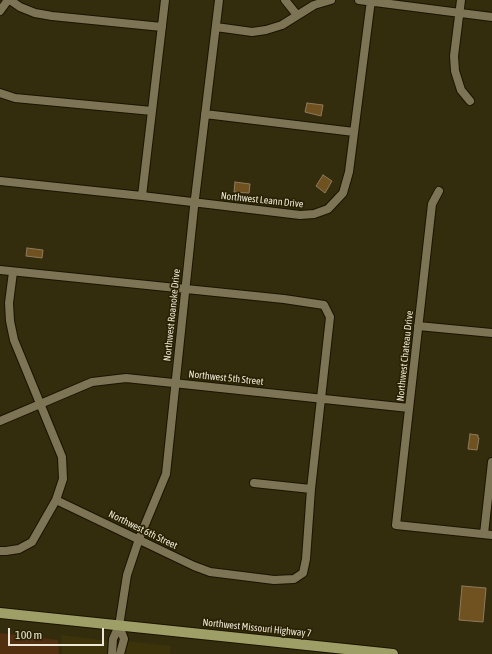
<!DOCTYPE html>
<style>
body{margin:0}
#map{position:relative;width:492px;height:654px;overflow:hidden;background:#332c0d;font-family:"Asap Condensed",sans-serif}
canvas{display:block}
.scale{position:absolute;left:8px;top:628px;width:96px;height:18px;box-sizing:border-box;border:2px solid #ece7d6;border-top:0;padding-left:5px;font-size:12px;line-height:14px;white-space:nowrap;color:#ece7d6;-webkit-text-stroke:3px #2a2203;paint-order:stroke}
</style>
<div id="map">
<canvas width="492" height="654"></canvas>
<div class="scale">100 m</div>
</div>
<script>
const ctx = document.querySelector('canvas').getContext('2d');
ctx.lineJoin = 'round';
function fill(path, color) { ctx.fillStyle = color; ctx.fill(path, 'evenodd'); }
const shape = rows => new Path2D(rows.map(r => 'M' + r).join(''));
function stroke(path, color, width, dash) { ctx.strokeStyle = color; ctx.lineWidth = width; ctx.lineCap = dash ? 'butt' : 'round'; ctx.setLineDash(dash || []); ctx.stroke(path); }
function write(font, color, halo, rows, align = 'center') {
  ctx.font = font + ' "Asap Condensed",sans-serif'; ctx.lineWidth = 3.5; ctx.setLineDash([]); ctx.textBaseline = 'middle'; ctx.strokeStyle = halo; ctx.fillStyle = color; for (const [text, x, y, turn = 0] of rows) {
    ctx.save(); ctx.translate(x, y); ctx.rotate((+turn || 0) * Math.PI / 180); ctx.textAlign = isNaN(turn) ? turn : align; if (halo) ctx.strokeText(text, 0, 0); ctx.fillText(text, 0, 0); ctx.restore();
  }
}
const built = shape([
 [61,635,110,641,109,654,62,654],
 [126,641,171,646,170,654,123,654]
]);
const green = shape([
 [0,633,58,640,59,654,0,654]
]);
const building = shape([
 [307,103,323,105,321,116,305,112,307,103],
 [323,175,332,181,325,193,316,186,323,175],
 [235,182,250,184,249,193,234,192,235,182],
 [27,248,43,250,42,258,26,256,27,248],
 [470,434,478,435,478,438,479,438,477,450,468,449,470,434],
 [462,586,486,588,483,622,459,620,462,586]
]);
const minor = shape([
 [10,0,20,7,35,13,52,16,162,27],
 [285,0,297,15],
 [359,0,492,17],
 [461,0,454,56,455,71,461,90,470,101],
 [0,11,8,0],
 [216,27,252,32,266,30,282,25,314,5,331,0],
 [0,93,15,98,152,111],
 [205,114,354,132],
 [0,181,142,196,300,215,314,214,328,209,343,193,349,172,371,0],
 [439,191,432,204,396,525,492,535],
 [142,196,165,0],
 [0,270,284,299,324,305,330,317,311,489,306,559,303,573,294,579,274,580,210,572,194,566,56,500],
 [418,326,492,333],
 [0,421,92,382,126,378,409,408],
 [254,483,311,489],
 [484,534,492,462],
 [0,551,6,551,19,549,32,542,56,500,63,479,62,457,14,340,10,321,9,303,13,272],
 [119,626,124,639,120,654],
 [112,654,113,639,119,626,127,575,139,539,166,474,194,207,219,0]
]);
const major = shape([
 [0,613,393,654]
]);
const streetNames = [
 ["Northwest Leann Drive",262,200,6],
 ["Northwest Roanoke Drive",172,315,-84],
 ["Northwest Chateau Drive",405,356,-84],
 ["Northwest 5th Street",226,378,6],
 ["Northwest 6th Street",143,530,26],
 ["Northwest Missouri Highway 7",257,628,6]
];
fill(built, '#3c330b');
fill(green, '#512f0f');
fill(building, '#705220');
stroke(building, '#8e7a5e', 1);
stroke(minor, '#1b1400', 10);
stroke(major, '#1b1400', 12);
stroke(minor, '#7c7454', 8);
stroke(major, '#9e9f67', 10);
write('10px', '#ece7d6', '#2a2203', streetNames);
</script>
